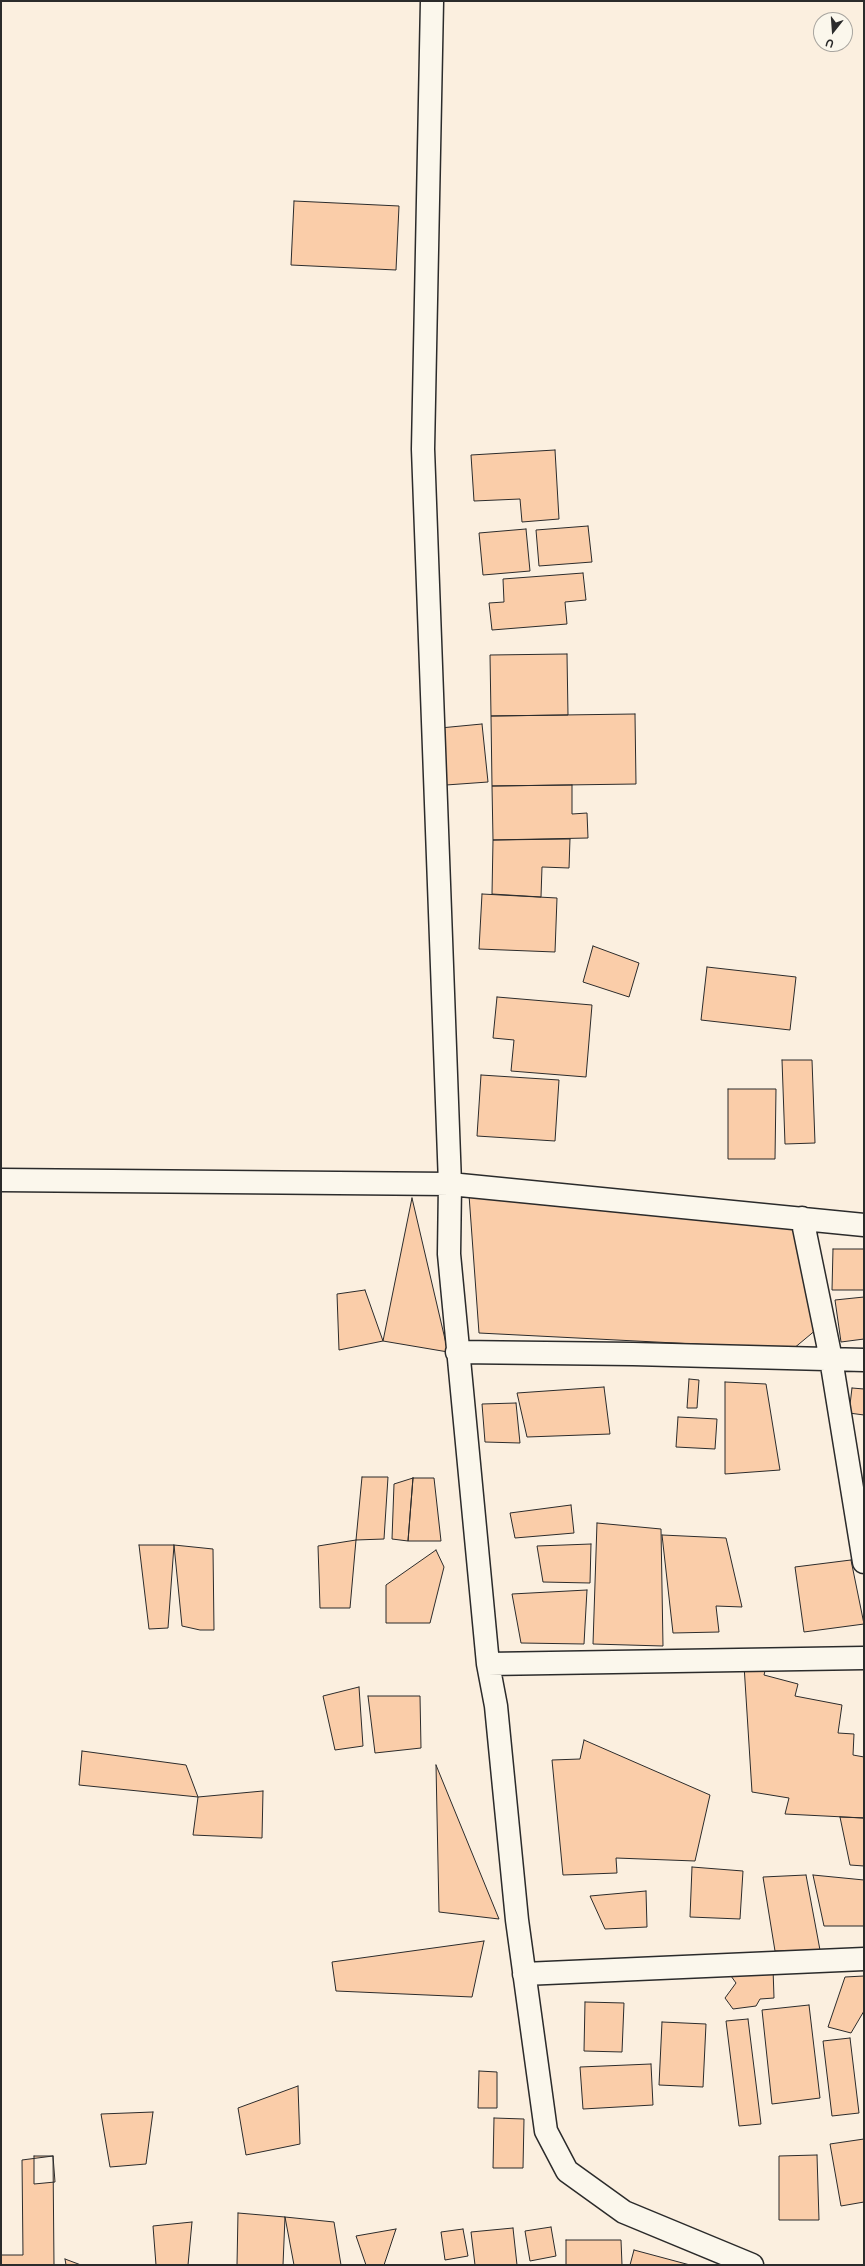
<!DOCTYPE html>
<style>
body{margin:0}
#map{position:relative;width:865px;height:2266px;overflow:hidden;background:#fbefdf;font-family:"Balsamiq Sans",sans-serif}
canvas{display:block}
.frame{position:absolute;inset:0;border:2px solid #2b2b2b;pointer-events:none}
.north{position:absolute;left:813px;top:12px;width:40px;height:40px;box-sizing:border-box;background:#fbf7ec;border:1px solid #a8a59f;border-radius:50%;rotate:197deg;font-size:11px;font-weight:700;line-height:16px;text-align:center;color:#2b2b2b}
.north::after{content:'';display:block;margin:auto;width:14px;height:18px;background:#2b2b2b;clip-path:polygon(50% 0,100% 100%,50% 72%,0 100%)}
</style>
<div id="map">
<canvas width="865" height="2266"></canvas>
<div class="frame"></div>
<div class="north">U</div>
</div>
<script>
const ctx = document.querySelector('canvas').getContext('2d');
ctx.lineJoin = 'round';
function fill(path, color) { ctx.fillStyle = color; ctx.fill(path, 'evenodd'); }
const shape = rows => new Path2D(rows.map(r => 'M' + r).join(''));
function stroke(path, color, width, dash) { ctx.strokeStyle = color; ctx.lineWidth = width; ctx.lineCap = dash ? 'butt' : 'round'; ctx.setLineDash(dash || []); ctx.stroke(path); }
const building = shape([
 [294,201,399,206,396,270,291,265,294,201],
 [555,450,559,519,522,522,520,499,474,501,471,455,555,450],
 [588,526,592,562,539,566,536,530,588,526],
 [526,529,530,571,483,575,479,533,526,529],
 [583,573,586,600,565,602,567,624,492,630,489,603,504,602,503,579,583,573],
 [567,654,568,715,491,716,490,655,567,654],
 [635,714,636,784,492,786,491,716,635,714],
 [482,724,488,782,446,785,440,728,482,724],
 [572,785,572,814,587,813,588,838,493,840,492,786,572,785],
 [570,839,569,868,542,867,541,897,492,894,493,840,570,839],
 [482,894,557,898,555,952,479,949,482,894],
 [593,946,639,963,629,997,583,982,593,946],
 [707,967,796,977,790,1030,701,1020,707,967],
 [497,997,592,1005,586,1077,511,1071,514,1040,493,1038,497,997],
 [782,1060,812,1060,815,1143,785,1144,782,1060],
 [481,1075,559,1080,555,1141,477,1136,481,1075],
 [728,1089,776,1089,775,1159,728,1159,728,1089],
 [469,1195,793,1224,817,1329,793,1349,479,1333,469,1195],
 [412,1198,448,1352,383,1341,412,1198],
 [833,1249,864,1249,864,1290,832,1290,833,1249],
 [365,1290,383,1341,339,1350,337,1294,365,1290],
 [864,1297,864,1339,841,1342,835,1300,864,1297],
 [689,1379,699,1380,697,1408,687,1408,689,1379],
 [725,1382,766,1384,780,1470,725,1474,725,1382],
 [604,1387,610,1434,527,1437,517,1393,604,1387],
 [852,1388,864,1389,864,1415,849,1413,852,1388],
 [516,1403,520,1443,485,1442,482,1404,516,1403],
 [678,1417,717,1419,715,1449,676,1447,678,1417],
 [362,1477,388,1477,384,1539,356,1540,362,1477],
 [413,1478,434,1478,441,1541,408,1541,413,1478],
 [413,1478,408,1541,392,1539,394,1484,413,1478],
 [571,1505,574,1533,515,1538,510,1513,571,1505],
 [597,1523,661,1529,663,1646,593,1644,597,1523],
 [662,1535,726,1538,742,1607,716,1606,719,1632,673,1633,662,1535],
 [356,1540,350,1608,320,1608,318,1546,356,1540],
 [591,1544,590,1583,543,1582,537,1546,591,1544],
 [139,1545,174,1545,168,1628,149,1629,139,1545],
 [174,1545,213,1549,214,1630,200,1630,182,1626,174,1545],
 [436,1550,444,1567,430,1623,386,1623,386,1585,436,1550],
 [851,1560,864,1624,804,1632,795,1567,851,1560],
 [587,1590,584,1644,521,1643,512,1594,587,1590],
 [744,1665,766,1667,764,1675,798,1684,795,1696,842,1705,838,1733,854,1734,853,1755,864,1757,864,1818,785,1814,789,1798,752,1792,744,1665],
 [359,1687,363,1746,335,1750,323,1696,359,1687],
 [368,1696,420,1696,421,1748,375,1753,368,1696],
 [584,1740,710,1795,695,1861,616,1858,617,1873,563,1875,552,1760,580,1759,584,1740],
 [82,1751,186,1765,198,1797,79,1785,82,1751],
 [436,1765,499,1919,439,1912,436,1765],
 [263,1791,262,1838,193,1835,198,1797,263,1791],
 [840,1817,864,1818,864,1866,850,1865,840,1817],
 [692,1867,743,1871,740,1919,690,1917,692,1867],
 [806,1875,820,1950,775,1951,763,1877,806,1875],
 [813,1875,864,1880,864,1926,824,1926,813,1875],
 [646,1891,647,1927,605,1929,590,1896,646,1891],
 [484,1941,472,1997,336,1991,332,1962,484,1941],
 [773,1968,774,1998,760,1999,756,2006,733,2009,725,1998,736,1983,726,1969,773,1968],
 [864,1976,864,2011,851,2033,828,2027,845,1977,864,1976],
 [585,2002,624,2003,622,2052,584,2051,585,2002],
 [809,2005,820,2098,772,2104,762,2010,809,2005],
 [748,2019,761,2124,739,2126,726,2021,748,2019],
 [662,2022,706,2024,703,2087,659,2085,662,2022],
 [850,2038,859,2113,832,2116,823,2041,850,2038],
 [651,2064,653,2105,583,2109,580,2067,651,2064],
 [479,2071,497,2072,497,2108,478,2108,479,2071],
 [298,2086,300,2144,246,2155,238,2108,298,2086],
 [153,2112,146,2164,110,2167,101,2114,153,2112],
 [494,2118,524,2119,523,2168,493,2168,494,2118],
 [864,2139,864,2202,841,2206,830,2144,864,2139],
 [817,2155,819,2220,779,2220,779,2156,817,2155],
 [34,2156,53,2156,55,2182,34,2184,34,2156],
 [53,2156,54,2265,1,2265,1,2255,23,2255,22,2160,53,2156],
 [238,2213,285,2217,283,2265,237,2265,238,2213],
 [285,2217,334,2222,341,2265,294,2265,285,2217],
 [192,2222,188,2265,156,2265,153,2226,192,2222],
 [551,2227,556,2256,530,2261,525,2231,551,2227],
 [513,2228,517,2265,475,2265,471,2232,513,2228],
 [396,2229,384,2265,366,2265,356,2236,396,2229],
 [463,2229,468,2256,445,2260,441,2232,463,2229],
 [566,2240,621,2240,622,2265,566,2265,566,2240],
 [634,2250,690,2265,630,2265,634,2250],
 [65,2259,81,2265,66,2265,65,2259]
]);
const minor = shape([
 [432,1,423,449,450,1184,449,1254,488,1664,496,1706,517,1920,546,2131,567,2171,624,2212,752,2265],
 [1,1180,450,1184,864,1225],
 [802,1218,831,1359,864,1562],
 [457,1352,633,1354,864,1360],
 [488,1664,864,1658],
 [524,1974,864,1959]
]);
fill(building, '#facda9');
stroke(building, '#2b2b2b', 1);
stroke(minor, '#2b2b2b', 25);
stroke(minor, '#fbf7ec', 22);
</script>
